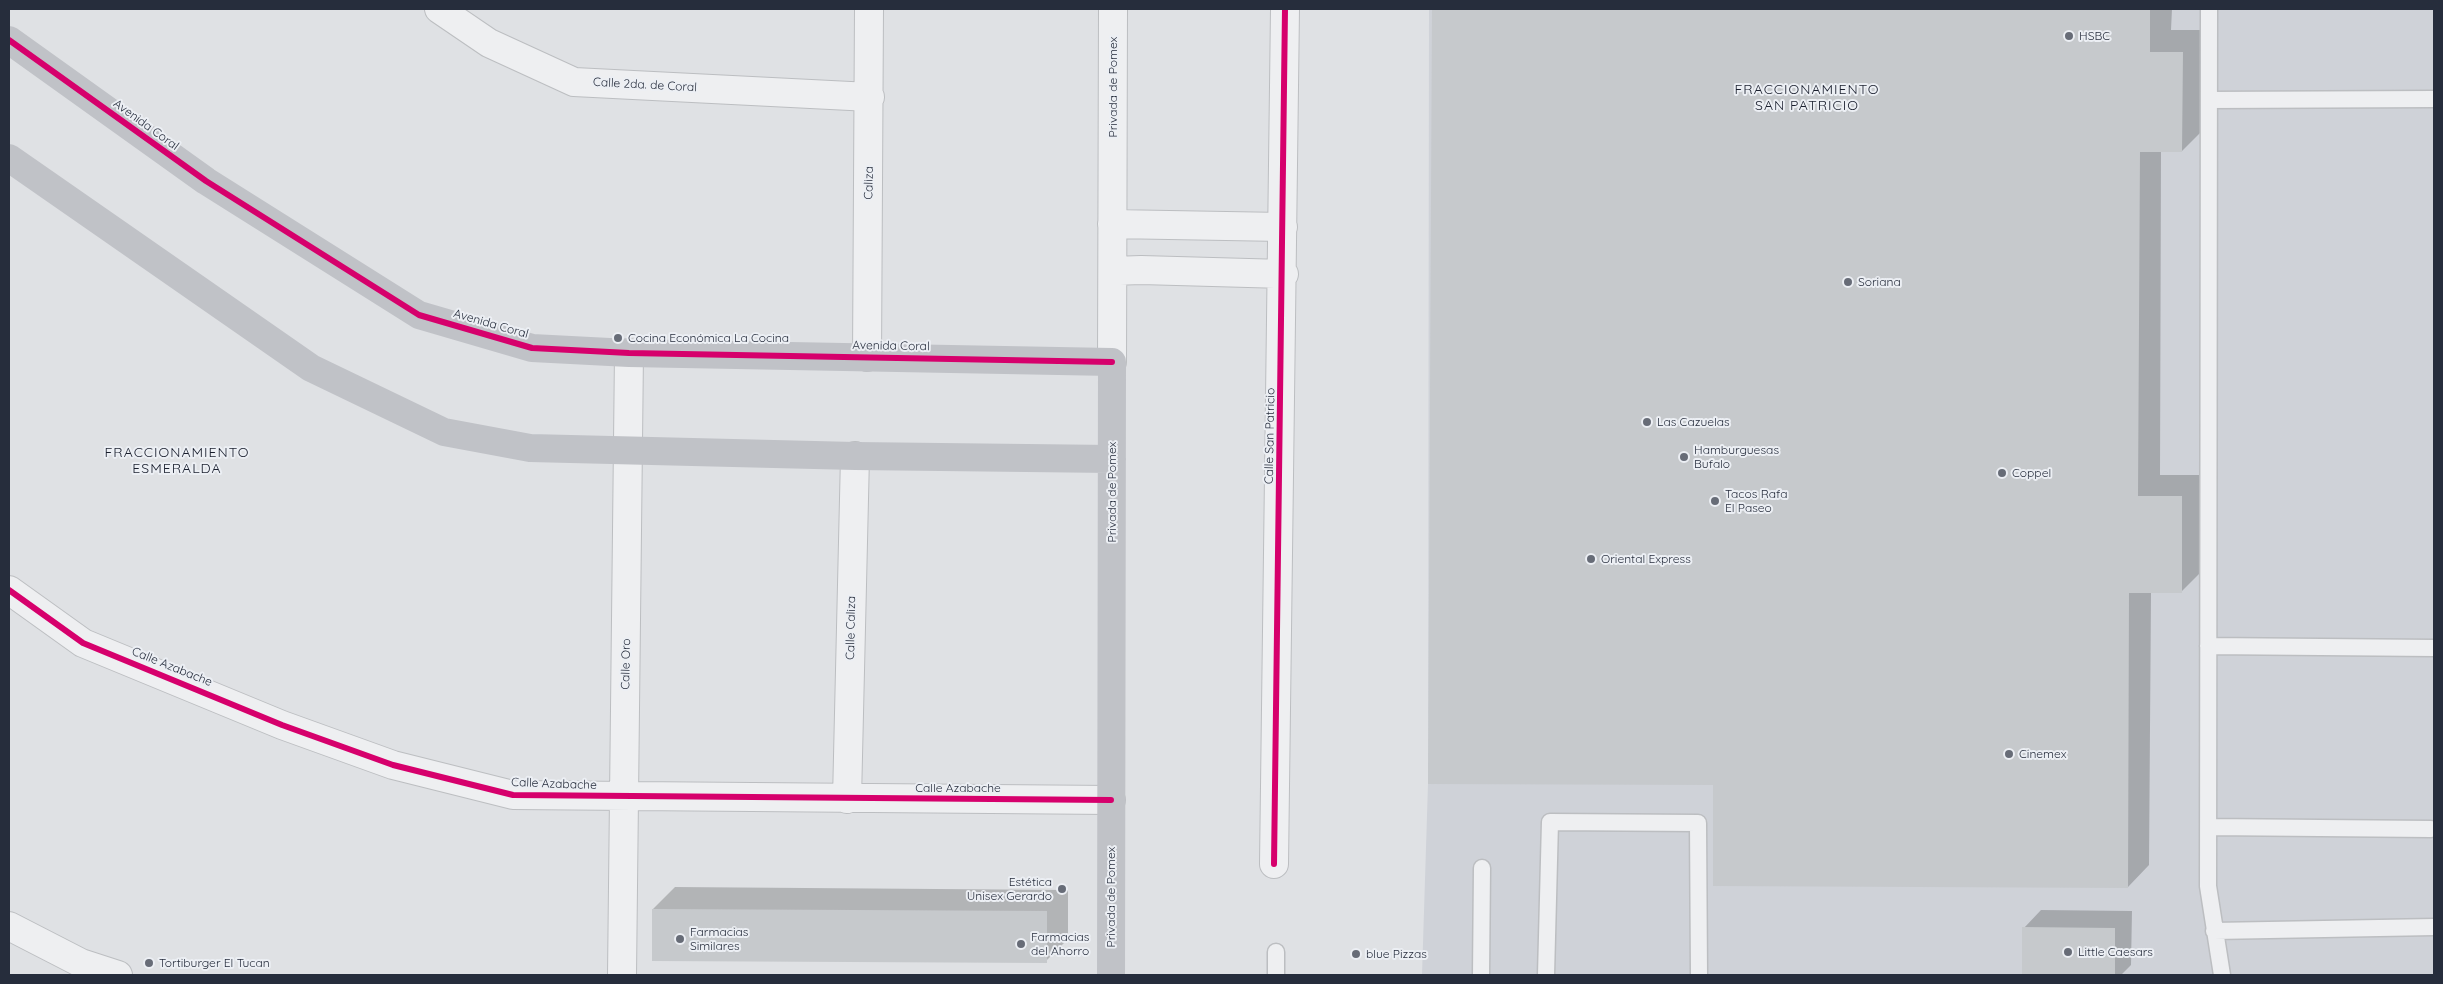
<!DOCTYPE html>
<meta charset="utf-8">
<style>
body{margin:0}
#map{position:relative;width:2443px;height:984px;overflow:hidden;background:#dfe1e4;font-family:Quicksand,sans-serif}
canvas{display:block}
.frame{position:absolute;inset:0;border:10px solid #262d3c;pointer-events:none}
</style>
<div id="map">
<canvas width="2443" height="984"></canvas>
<div class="frame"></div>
</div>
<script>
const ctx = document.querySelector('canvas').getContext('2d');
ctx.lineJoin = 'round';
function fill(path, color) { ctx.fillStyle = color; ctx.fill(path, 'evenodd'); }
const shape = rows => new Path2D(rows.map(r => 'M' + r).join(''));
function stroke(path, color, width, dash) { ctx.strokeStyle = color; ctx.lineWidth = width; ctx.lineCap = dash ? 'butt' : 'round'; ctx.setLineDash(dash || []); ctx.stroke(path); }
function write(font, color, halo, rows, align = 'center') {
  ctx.font = font + ' Quicksand,sans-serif'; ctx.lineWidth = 4; ctx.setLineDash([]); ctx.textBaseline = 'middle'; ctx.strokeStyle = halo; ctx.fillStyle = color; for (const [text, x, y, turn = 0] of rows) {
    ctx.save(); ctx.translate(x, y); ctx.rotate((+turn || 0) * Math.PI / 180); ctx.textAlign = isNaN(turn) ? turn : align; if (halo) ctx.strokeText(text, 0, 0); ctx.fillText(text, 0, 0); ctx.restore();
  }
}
const built = shape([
 [1429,9,2434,9,2434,975,1422,975,1428,784]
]);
const shadow = shape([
 [1433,9,2172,9,2171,30,2204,30,2204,129,2182,151,2161,151,2160,475,2203,475,2203,570,2181,592,2151,592,2149,865,2128,887,1715,784,1429,783],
 [675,887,1068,890,1068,939,1046,961,653,909],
 [2041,910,2132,911,2131,965,2121,975,2023,975,2024,928]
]);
const building = shape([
 [1432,9,2150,9,2150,52,2183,52,2182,152,2140,152,2138,496,2182,496,2182,593,2129,593,2128,888,1713,886,1713,785,1428,784],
 [652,909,1047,911,1047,963,652,961],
 [2022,927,2115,928,2115,975,2022,975]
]);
const lane = shape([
 [2209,9,2208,886,2222,975],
 [2209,100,2434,99],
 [2208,646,2434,648],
 [2209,827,2431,829],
 [2214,931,2434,927],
 [1276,975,1276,952],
 [1481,975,1482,868],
 [1546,975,1550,822,1698,823,1699,975]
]);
const street = shape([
 [439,9,489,43,574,82,870,97],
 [1112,224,1283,227],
 [1113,271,1141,270,1284,274],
 [867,357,869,9],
 [1112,362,1113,9],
 [9,590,83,643,282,725,393,765,513,795,1111,800],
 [847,799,855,456],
 [1274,864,1285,9],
 [9,926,81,963,118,975],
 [622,975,629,353]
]);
const secondary = shape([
 [9,40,206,181,419,315,532,348,629,353,1112,362,1111,975],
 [9,158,311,368,444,432,530,448,855,456,1112,459]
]);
const cycleway = shape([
 [9,40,206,181,419,315,532,348,629,353,1112,362],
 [9,590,83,643,282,725,393,765,513,795,1111,800],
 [1274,864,1285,9]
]);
const markers = [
 [2069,36,5,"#676c77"],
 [1848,282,5,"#676c77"],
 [618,338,5,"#676c77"],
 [1647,422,5,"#676c77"],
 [1684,457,5,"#676c77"],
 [2002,473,5,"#676c77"],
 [1715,501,5,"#676c77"],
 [1591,559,5,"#676c77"],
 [2009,754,5,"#676c77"],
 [1062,889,5,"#676c77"],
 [680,939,5,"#676c77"],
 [1021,944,5,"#676c77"],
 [2068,952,5,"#676c77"],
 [1356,954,5,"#676c77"],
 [149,963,5,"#676c77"]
];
const poiNames = [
 ["HSBC",2079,36],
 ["Soriana",1858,282],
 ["Cocina Económica La Cocina",628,338],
 ["Las Cazuelas",1657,422],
 ["Hamburguesas",1694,450],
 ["Bufalo",1694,464],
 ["Coppel",2012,473],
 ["Tacos Rafa",1725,494],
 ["El Paseo",1725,508],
 ["Oriental Express",1601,559],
 ["Cinemex",2019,754],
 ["Estética",1052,882,"right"],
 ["Unisex Gerardo",1052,896,"right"],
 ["Farmacias",690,932],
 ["Similares",690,946],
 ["Farmacias",1031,937],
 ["del Ahorro",1031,951],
 ["Little Caesars",2078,952],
 ["blue Pizzas",1366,954],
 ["Tortiburger El Tucan",159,963]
];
const streetNames = [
 ["Calle 2da. de Coral",645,85,3],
 ["Privada de Pomex",1113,87,-90],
 ["Avenida Coral",146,125,36],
 ["Caliza",869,183,-89],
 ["Avenida Coral",491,324,16],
 ["Avenida Coral",891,346,1],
 ["Calle San Patricio",1270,436,-89],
 ["Privada de Pomex",1112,492,-90],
 ["Calle Caliza",851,628,-89],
 ["Calle Oro",626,664,-89],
 ["Calle Azabache",172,667,22],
 ["Calle Azabache",554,784,2],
 ["Calle Azabache",958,788],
 ["Privada de Pomex",1111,897,-90]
];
const neighbourhoodNames = [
 ["FRACCIONAMIENTO",1807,90],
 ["SAN PATRICIO",1807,106],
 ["FRACCIONAMIENTO",177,453],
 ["ESMERALDA",177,469]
];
fill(built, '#cfd2d8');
fill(shadow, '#0003');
fill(building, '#c6c9cc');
stroke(lane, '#bcbec1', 19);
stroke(street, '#bcbec1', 30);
stroke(lane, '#eeeff1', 16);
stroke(street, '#eeeff1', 28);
stroke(secondary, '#c0c2c7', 28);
stroke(cycleway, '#d6006c', 6);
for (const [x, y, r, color] of markers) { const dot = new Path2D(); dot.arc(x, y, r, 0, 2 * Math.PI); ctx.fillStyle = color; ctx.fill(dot); stroke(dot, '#eceff4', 2); }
write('12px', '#262d3c', '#eceff4', poiNames, 'left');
write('12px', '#262d3c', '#eceff4', streetNames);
ctx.letterSpacing = '1px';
write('14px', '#191e2d', '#eceff4', neighbourhoodNames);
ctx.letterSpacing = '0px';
</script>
